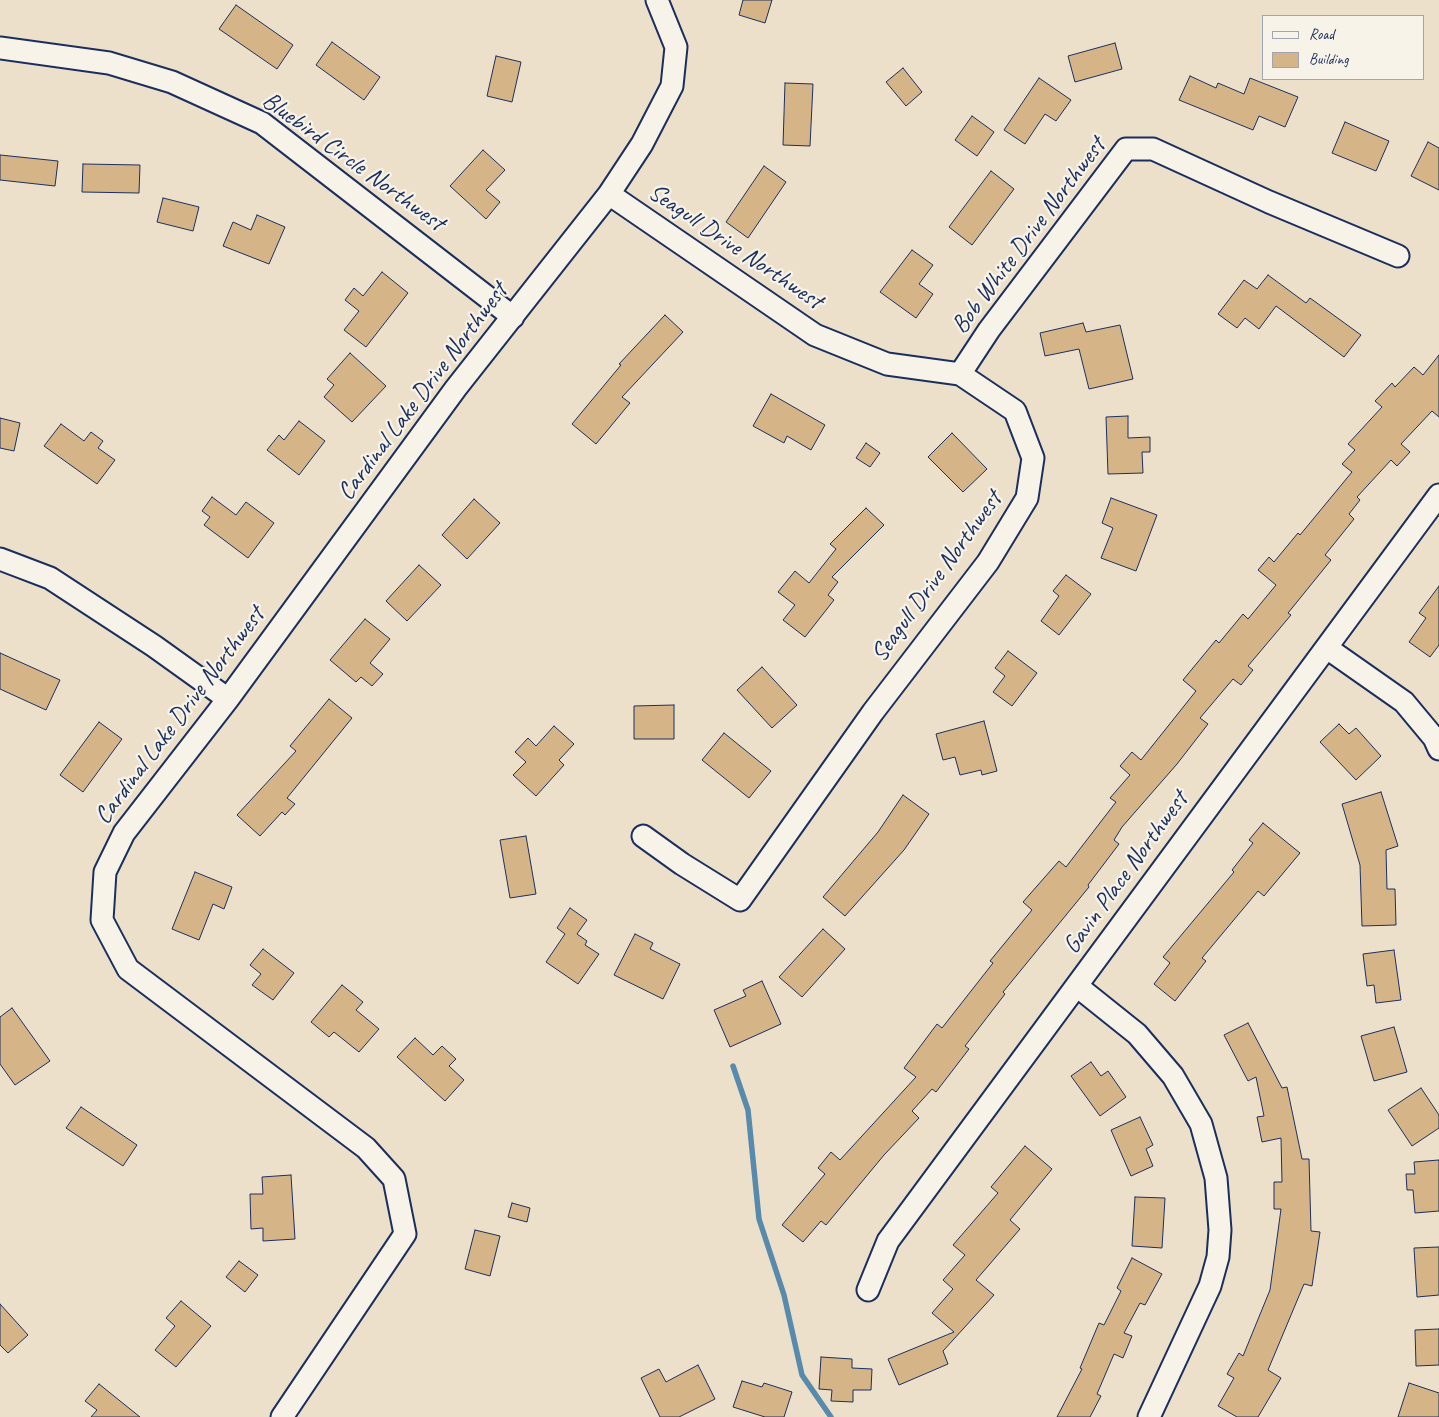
<!DOCTYPE html>
<style>
body{margin:0}
#map{position:relative;width:1439px;height:1417px;overflow:hidden;background:#ede0cb;font-family:Caveat,sans-serif}
canvas{display:block}
.legend{position:absolute;left:1262px;top:15px;width:162px;height:65px;box-sizing:border-box;background:#f7f3e8;border:1px solid #9fa5b1;margin:0;padding:6px 9px;list-style:none;font-size:15px;color:#1b2f5e}
.legend li{display:flex;align-items:center;gap:10px;height:25px}
.legend b{width:25px;border:1px solid #9fa5b1}
</style>
<div id="map">
<canvas width="1439" height="1417"></canvas>
<ul class="legend">
<li><b style="height:6px;background:#f7f3e8"></b>Road</li>
<li><b style="height:14px;background:#d5b588"></b>Building</li>
</ul>
</div>
<script>
const ctx = document.querySelector('canvas').getContext('2d');
ctx.lineJoin = 'round';
const shape = rows => new Path2D(rows.map(r => 'M' + r).join(''));
function stroke(path, color, width, dash) { ctx.strokeStyle = color; ctx.lineWidth = width; ctx.lineCap = dash ? 'butt' : 'round'; ctx.setLineDash(dash || []); ctx.stroke(path); }
function fill(path, color) { ctx.fillStyle = color; ctx.fill(path, 'evenodd'); }
function write(font, color, halo, rows, align = 'center') {
  ctx.font = font + ' Caveat,sans-serif'; ctx.lineWidth = 4.5; ctx.setLineDash([]); ctx.textBaseline = 'middle'; ctx.strokeStyle = halo; ctx.fillStyle = color; for (const [text, x, y, turn = 0] of rows) {
    ctx.save(); ctx.translate(x, y); ctx.rotate((+turn || 0) * Math.PI / 180); ctx.textAlign = isNaN(turn) ? turn : align; if (halo) ctx.strokeText(text, 0, 0); ctx.fillText(text, 0, 0); ctx.restore();
  }
}
const stream = shape([
 [733,1066,748,1110,759,1219,784,1295,802,1375,831,1417]
]);
const building = shape([
 [743,0,772,0,765,23,739,15,743,0],
 [236,5,293,45,277,69,219,29,236,5],
 [332,42,380,77,364,100,316,65,332,42],
 [1115,43,1122,69,1075,82,1068,56,1115,43],
 [496,56,521,62,512,102,487,96,496,56],
 [903,68,922,92,906,106,886,82,903,68],
 [1190,76,1216,88,1218,83,1244,94,1250,78,1298,97,1285,127,1259,116,1253,130,1179,100,1190,76],
 [1039,78,1071,100,1056,121,1045,114,1025,144,1004,130,1039,78],
 [785,83,813,84,810,146,783,145,785,83],
 [972,116,994,132,977,156,955,140,972,116],
 [1345,122,1389,141,1376,171,1332,153,1345,122],
 [1428,142,1439,148,1439,190,1411,176,1428,142],
 [483,150,505,170,486,190,500,202,486,219,450,186,483,150],
 [0,155,58,161,55,186,0,180,0,155],
 [83,164,140,165,139,193,82,192,83,164],
 [764,166,786,182,748,238,726,222,764,166],
 [991,171,1014,189,972,245,949,227,991,171],
 [163,198,199,207,193,231,157,222,163,198],
 [257,215,285,227,269,264,223,246,233,222,251,230,257,215],
 [912,250,933,265,919,284,933,294,916,318,880,292,912,250],
 [382,272,408,293,366,347,344,330,359,311,345,300,354,288,363,296,382,272],
 [1268,275,1306,303,1310,298,1361,335,1344,357,1276,306,1259,329,1245,318,1237,328,1218,314,1244,280,1257,289,1268,275],
 [665,315,683,332,622,397,630,403,596,444,572,424,621,365,619,364,665,315],
 [1083,323,1086,332,1120,325,1133,379,1089,389,1079,349,1045,356,1040,333,1083,323],
 [350,353,386,386,352,422,324,397,334,385,327,379,350,353],
 [1439,355,1439,417,1432,411,1401,444,1410,452,1397,466,1391,460,1357,497,1360,500,1349,514,1354,519,1325,555,1331,560,1288,613,1291,615,1248,666,1253,670,1241,685,1233,679,1200,718,1208,724,1177,764,1122,827,1114,840,1119,844,1088,885,1089,887,1003,992,1005,994,965,1046,969,1049,936,1092,932,1089,912,1111,919,1118,884,1155,826,1225,821,1221,803,1242,782,1225,825,1174,818,1168,831,1152,840,1160,916,1077,904,1068,937,1024,942,1028,993,963,990,961,1032,910,1023,902,1059,861,1066,867,1116,802,1110,798,1130,775,1120,766,1132,752,1141,760,1196,691,1183,680,1216,640,1219,643,1243,614,1248,619,1276,585,1258,570,1269,557,1274,562,1298,533,1300,535,1352,472,1342,464,1355,450,1348,444,1382,407,1375,401,1392,383,1395,387,1414,367,1423,375,1439,355],
 [771,394,825,425,811,450,787,436,784,443,753,426,771,394],
 [1128,416,1128,438,1150,437,1150,452,1142,452,1143,473,1108,474,1106,417,1128,416],
 [0,418,20,423,14,451,0,448,0,418],
 [299,421,325,441,299,475,267,450,279,435,284,440,299,421],
 [61,424,84,441,91,432,103,441,98,448,115,460,97,484,44,446,61,424],
 [952,433,987,469,963,492,928,457,952,433],
 [866,443,880,453,870,467,856,458,866,443],
 [212,497,236,515,246,502,274,523,248,558,204,525,210,517,202,511,212,497],
 [1111,498,1157,515,1136,571,1101,558,1113,528,1102,523,1111,498],
 [474,499,500,523,467,559,442,535,474,499],
 [866,508,884,525,832,577,838,582,828,595,834,600,805,637,783,620,795,605,778,592,795,571,809,583,836,549,830,544,866,508],
 [419,565,441,585,407,621,386,601,419,565],
 [1066,575,1091,594,1059,635,1041,621,1059,596,1053,591,1066,575],
 [1439,586,1439,645,1430,657,1409,642,1426,618,1419,613,1439,586],
 [365,619,390,639,370,663,383,674,372,686,361,677,356,682,330,660,365,619],
 [1008,651,1037,673,1012,706,993,692,1005,676,995,668,1008,651],
 [0,653,60,680,46,710,0,689,0,653],
 [762,667,797,705,772,728,737,690,762,667],
 [329,699,352,718,287,798,295,804,285,815,282,812,260,836,237,815,296,751,290,746,329,699],
 [674,705,674,739,634,739,634,706,674,705],
 [984,721,997,771,982,775,981,770,960,775,955,757,943,760,936,734,984,721],
 [99,722,122,739,83,792,60,775,99,722],
 [1339,724,1349,734,1356,728,1381,756,1356,780,1320,742,1339,724],
 [554,726,574,744,559,760,564,765,536,796,513,775,526,762,515,752,528,738,536,746,554,726],
 [724,733,771,771,749,798,702,760,724,733],
 [1381,792,1398,846,1386,850,1387,889,1395,889,1396,925,1362,926,1360,865,1342,804,1381,792],
 [903,795,929,814,904,850,845,916,823,897,878,832,903,795],
 [1263,823,1300,853,1264,896,1258,891,1202,958,1206,961,1175,1001,1154,984,1170,963,1163,957,1234,872,1232,870,1253,843,1249,840,1263,823],
 [526,836,536,894,510,898,500,840,526,836],
 [195,872,232,887,224,909,213,904,199,940,172,929,195,872],
 [570,908,587,920,577,934,587,941,585,945,599,954,578,984,546,962,565,934,557,928,570,908],
 [823,929,845,949,802,997,779,977,823,929],
 [635,934,653,943,650,949,680,964,663,999,614,975,635,934],
 [263,949,294,973,273,1000,252,985,261,974,250,965,263,949],
 [1394,950,1401,1000,1376,1003,1374,985,1367,986,1363,954,1394,950],
 [762,981,781,1024,730,1047,714,1010,746,996,743,990,762,981],
 [342,985,363,1002,356,1010,379,1029,359,1052,334,1032,329,1037,311,1022,342,985],
 [12,1008,50,1061,15,1085,0,1064,0,1017,12,1008],
 [1248,1023,1282,1088,1287,1087,1302,1159,1309,1159,1311,1231,1320,1232,1312,1286,1304,1284,1268,1370,1281,1378,1258,1417,1237,1417,1218,1406,1234,1378,1227,1374,1239,1353,1243,1356,1270,1290,1281,1209,1274,1209,1274,1182,1282,1182,1281,1138,1262,1142,1257,1117,1264,1116,1256,1077,1248,1081,1224,1035,1248,1023],
 [1394,1027,1407,1072,1374,1081,1361,1036,1394,1027],
 [415,1038,433,1055,442,1046,456,1059,449,1066,464,1080,445,1101,397,1057,415,1038],
 [1091,1062,1101,1076,1108,1071,1126,1097,1100,1116,1071,1076,1091,1062],
 [1421,1088,1439,1115,1439,1128,1412,1146,1388,1110,1421,1088],
 [81,1107,137,1145,123,1166,66,1128,81,1107],
 [1140,1117,1153,1145,1146,1149,1153,1166,1131,1176,1111,1130,1140,1117],
 [1025,1146,1052,1169,1010,1220,1020,1229,976,1280,994,1295,943,1351,948,1364,899,1385,888,1359,954,1332,932,1313,953,1289,943,1280,965,1255,953,1245,998,1193,991,1187,1025,1146],
 [1439,1160,1439,1211,1415,1213,1413,1190,1407,1190,1406,1174,1415,1174,1414,1162,1439,1160],
 [291,1175,295,1239,263,1241,263,1228,251,1229,250,1194,263,1194,262,1177,291,1175],
 [1135,1197,1165,1198,1162,1248,1132,1246,1135,1197],
 [512,1203,530,1208,527,1222,508,1217,512,1203],
 [475,1230,500,1236,490,1276,465,1269,475,1230],
 [1439,1247,1439,1295,1417,1297,1414,1248,1439,1247],
 [1132,1258,1162,1274,1145,1305,1140,1303,1124,1333,1132,1336,1123,1358,1114,1354,1097,1394,1101,1396,1090,1417,1057,1417,1082,1369,1080,1368,1099,1323,1104,1325,1121,1291,1117,1288,1132,1258],
 [239,1261,258,1275,245,1292,226,1277,239,1261],
 [181,1301,211,1326,176,1367,155,1350,175,1326,166,1318,181,1301],
 [0,1304,28,1335,8,1353,0,1345,0,1304],
 [1439,1329,1439,1365,1416,1366,1415,1330,1439,1329],
 [821,1357,852,1359,852,1368,872,1369,871,1390,853,1390,853,1402,831,1401,832,1390,819,1389,821,1357],
 [698,1365,715,1399,679,1417,660,1417,641,1378,659,1369,666,1382,698,1365],
 [742,1381,762,1387,764,1383,792,1392,784,1417,765,1417,733,1407,742,1381],
 [1409,1383,1439,1393,1439,1417,1398,1417,1409,1383],
 [99,1384,140,1417,91,1417,97,1410,85,1401,99,1384]
]);
const street = shape([
 [0,48,109,63,172,82,262,123,513,317],
 [609,194,815,335,887,364,960,374,1015,411,1033,458,1027,498,988,562,873,712,740,900,682,864,643,836],
 [960,374,989,330,1126,149,1153,149,1269,202,1398,256],
 [0,559,50,578,154,646,228,699],
 [1327,648,1404,702,1434,738,1439,749],
 [1077,986,1137,1034,1173,1076,1201,1124,1216,1178,1220,1230,1218,1257,1210,1286,1149,1417],
 [868,1290,888,1241,1439,495],
 [282,1417,405,1234,394,1179,366,1148,128,969,102,920,105,872,124,833,228,699,456,388,609,194,642,144,672,86,676,47,657,0]
]);
const streetNames = [
 ["Bluebird Circle Northwest",353,162,36],
 ["Bob White Drive Northwest",1029,236,-53],
 ["Seagull Drive Northwest",735,247,34],
 ["Cardinal Lake Drive Northwest",423,392,-53],
 ["Seagull Drive Northwest",937,577,-54],
 ["Cardinal Lake Drive Northwest",180,716,-53],
 ["Gavin Place Northwest",1126,873,-54]
];
stroke(stream, '#588aac', 5.5);
fill(building, '#d5b588');
stroke(building, '#1b2f5e', 1);
stroke(street, '#1b2f5e', 25);
stroke(street, '#f7f3e8', 21);
write('25px', '#1b2f5e', '#f7f3e8', streetNames);
</script>
